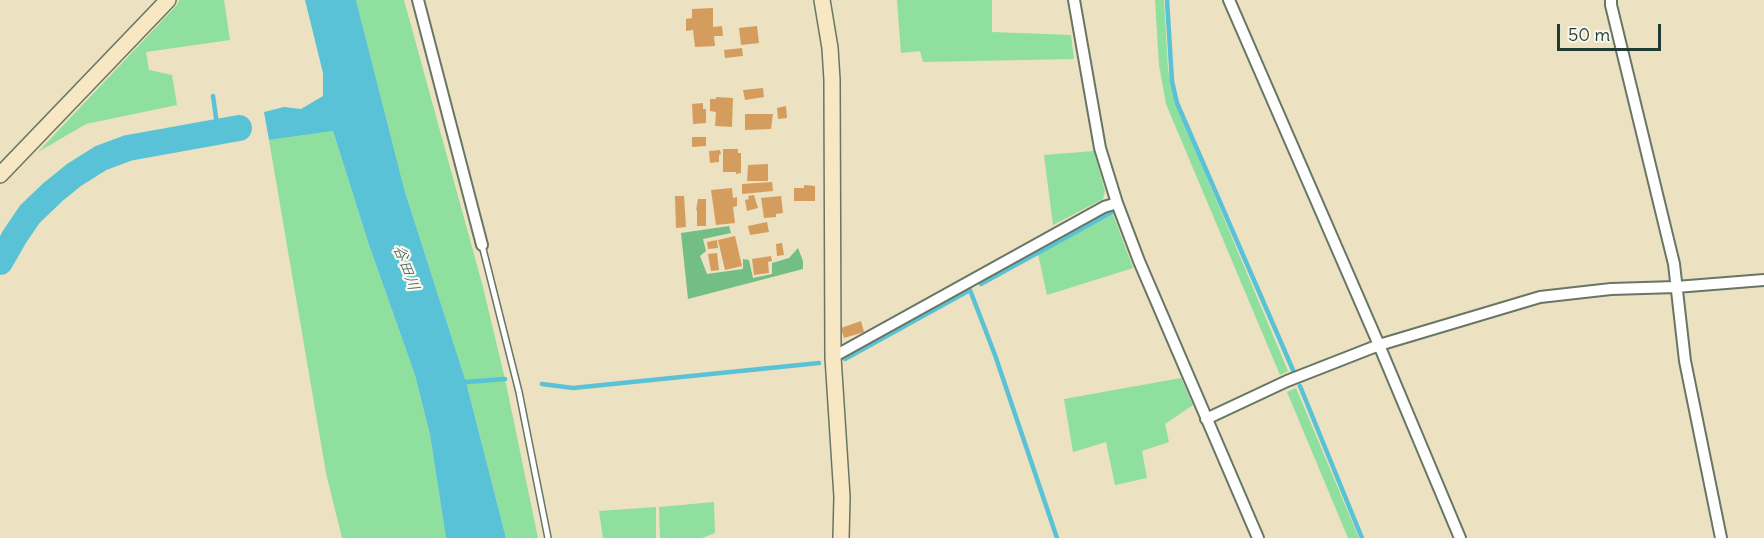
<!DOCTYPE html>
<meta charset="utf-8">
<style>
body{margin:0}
#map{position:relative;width:1764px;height:538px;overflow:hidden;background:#ece1c0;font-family:Delius,sans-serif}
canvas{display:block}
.scale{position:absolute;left:1557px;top:24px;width:104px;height:27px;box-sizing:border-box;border:3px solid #1f3d34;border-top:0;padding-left:8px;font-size:18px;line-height:21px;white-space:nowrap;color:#1f3d34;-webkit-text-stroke:4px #fbf7ec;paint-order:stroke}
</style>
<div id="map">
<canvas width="1764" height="538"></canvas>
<div class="scale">50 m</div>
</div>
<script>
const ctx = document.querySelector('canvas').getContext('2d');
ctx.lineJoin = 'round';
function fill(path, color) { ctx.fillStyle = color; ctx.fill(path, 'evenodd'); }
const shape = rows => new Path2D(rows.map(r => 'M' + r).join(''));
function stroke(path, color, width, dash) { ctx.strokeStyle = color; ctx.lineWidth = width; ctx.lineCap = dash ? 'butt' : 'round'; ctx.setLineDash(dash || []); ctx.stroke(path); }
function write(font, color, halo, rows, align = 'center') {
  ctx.font = font + ' Delius,"Klee One",sans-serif'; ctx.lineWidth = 4.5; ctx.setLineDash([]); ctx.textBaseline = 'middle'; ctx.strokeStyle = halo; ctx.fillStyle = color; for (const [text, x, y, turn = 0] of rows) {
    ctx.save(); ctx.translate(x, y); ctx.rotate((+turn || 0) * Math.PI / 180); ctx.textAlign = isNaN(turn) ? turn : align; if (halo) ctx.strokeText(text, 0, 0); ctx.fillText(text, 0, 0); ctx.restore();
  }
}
const green = shape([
 [179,0,224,0,230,40,146,52,149,70,172,75,177,105,86,124,38,152,177,5],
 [356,0,404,0,483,287,505,379,538,538,506,538,466,382,405,192],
 [897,0,992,0,992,32,1071,35,1074,59,923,62,920,51,901,53],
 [1155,0,1164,0,1168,69,1175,102,1288,371,1280,375,1166,104,1159,65],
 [333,131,369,245,415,375,430,435,446,538,342,538,326,473,269,140],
 [1094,151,1105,191,1103,199,1053,225,1044,155],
 [1113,214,1133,268,1047,295,1038,254],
 [1181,378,1193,405,1165,424,1169,442,1142,451,1147,478,1115,485,1106,442,1073,452,1064,399],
 [1296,388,1359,538,1348,538,1287,392],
 [714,502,715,533,702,538,660,538,659,507],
 [656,507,656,538,603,538,599,511]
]);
const forest = shape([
 [729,226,731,233,703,239,706,251,700,256,707,274,743,269,743,259,749,260,753,278,772,274,772,263,789,258,798,248,803,261,803,269,688,299,681,233]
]);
const water = shape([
 [305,0,356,0,405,192,466,382,506,538,446,538,430,435,415,375,369,245,333,131,269,140,264,112,284,107,301,109,323,96,323,73]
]);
const stream = shape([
 [1167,0,1172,81,1177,103,1293,370],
 [213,96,218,132],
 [981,284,1112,212],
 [845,359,970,290,995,355,1057,538],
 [460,384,466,382,505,379],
 [542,384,573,388,819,363],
 [1300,386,1362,538]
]);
const river = shape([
 [0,262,15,236,30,214,53,192,74,175,101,158,128,148,239,128]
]);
const building = shape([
 [713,8,713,27,722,26,723,36,714,36,715,46,695,47,693,30,686,31,686,19,692,18,692,9],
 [757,26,759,43,741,45,739,28],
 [742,48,743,56,725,58,724,50],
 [763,88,764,97,745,100,743,90],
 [716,97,733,98,732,127,715,126,716,112,710,111,710,99,716,99],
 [703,103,703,109,706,109,706,123,693,124,692,104],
 [786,106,787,118,778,119,777,108],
 [745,114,773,114,771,129,745,130],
 [692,137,706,137,706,146,692,147],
 [723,149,738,149,738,153,741,153,741,173,736,174,736,172,723,172],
 [720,150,721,154,719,155,719,162,710,163,709,151],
 [768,164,768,181,747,181,748,165],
 [772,182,773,191,742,194,742,184],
 [804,185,815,186,815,201,794,201,794,188,804,188],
 [732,188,733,198,737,197,737,206,733,207,735,223,716,225,711,190],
 [754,195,758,208,747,211,745,200,749,199,748,196],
 [675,196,684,196,686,227,676,228],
 [781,196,783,213,776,214,776,217,764,218,761,198],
 [698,199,706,199,706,226,697,226,697,210,696,210],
 [767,222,769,232,750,235,748,226],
 [735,236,742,266,725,270,718,240],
 [717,240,718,248,708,249,707,242],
 [782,243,784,255,777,256,776,244],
 [717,253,719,270,711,271,708,254],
 [771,256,772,261,768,262,769,273,754,275,752,259],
 [861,321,864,332,844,338,841,328]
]);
const lane = shape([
 [482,245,519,392,548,538]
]);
const street = shape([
 [418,0,482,245],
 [1074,0,1100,148,1117,203,1139,261,1258,538],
 [1229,0,1379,345,1460,538],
 [1611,0,1611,5,1674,264,1685,361,1721,538],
 [833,357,1104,207,1117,203],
 [1206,419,1287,381,1379,345,1540,297,1611,289,1676,287,1764,280]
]);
const secondary = shape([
 [822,0,830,48,832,80,833,357,842,497,841,538],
 [0,175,168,0]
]);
const waterNames = [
 ["谷田川",406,268,70]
];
fill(green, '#8fdf9e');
fill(forest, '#73be85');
fill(water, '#59c2d6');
stroke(stream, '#59c2d6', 4.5);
stroke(river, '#59c2d6', 26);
fill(building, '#d49d5e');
stroke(lane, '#677665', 8);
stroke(street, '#677665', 14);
stroke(secondary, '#677665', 18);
stroke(lane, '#fff', 5);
stroke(street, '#fff', 10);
stroke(secondary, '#f7e8c3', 15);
write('italic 16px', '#2e5e5c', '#fbf7ec', waterNames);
</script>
